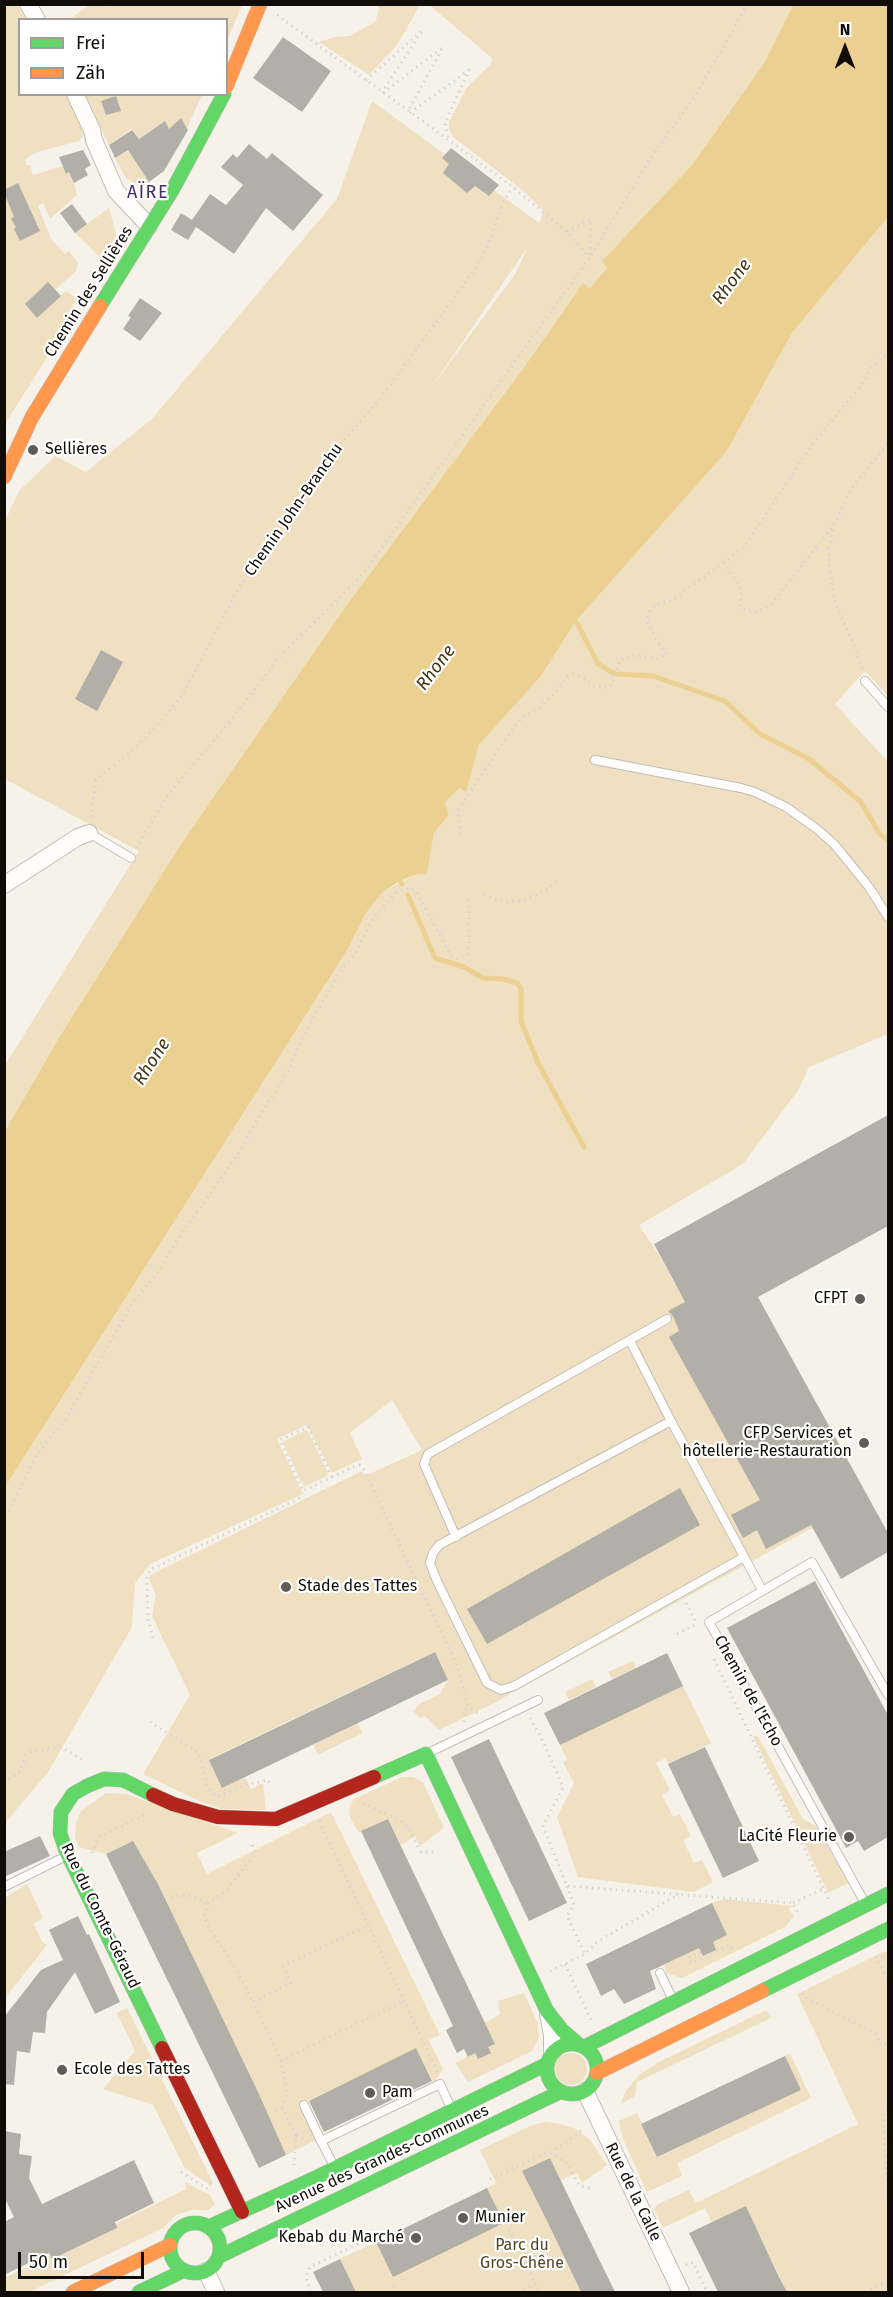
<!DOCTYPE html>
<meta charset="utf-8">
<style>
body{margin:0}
#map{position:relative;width:893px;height:2297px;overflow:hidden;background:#f6f2ea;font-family:"Fira Sans",sans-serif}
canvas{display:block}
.frame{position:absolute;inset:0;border:6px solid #100d08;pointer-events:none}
.legend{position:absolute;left:18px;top:18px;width:210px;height:78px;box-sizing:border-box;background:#fff;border:2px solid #9f9e9c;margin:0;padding:8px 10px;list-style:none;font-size:18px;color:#100d08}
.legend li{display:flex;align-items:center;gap:12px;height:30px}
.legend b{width:30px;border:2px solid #9f9e9c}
.north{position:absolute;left:815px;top:18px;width:60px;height:60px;-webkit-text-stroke:4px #fff;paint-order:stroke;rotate:0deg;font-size:16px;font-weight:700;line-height:24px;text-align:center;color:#100d08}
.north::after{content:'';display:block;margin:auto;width:21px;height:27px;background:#100d08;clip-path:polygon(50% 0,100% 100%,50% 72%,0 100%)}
.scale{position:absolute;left:18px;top:2252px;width:126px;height:27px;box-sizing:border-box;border:3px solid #100d08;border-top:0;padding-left:8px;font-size:18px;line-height:21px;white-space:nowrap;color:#100d08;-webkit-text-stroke:4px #fff;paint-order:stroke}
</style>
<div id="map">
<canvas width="893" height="2297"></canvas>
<div class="frame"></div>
<ul class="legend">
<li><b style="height:8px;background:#63d668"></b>Frei</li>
<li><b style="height:8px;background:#ff974d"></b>Zäh</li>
</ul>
<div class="north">N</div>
<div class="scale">50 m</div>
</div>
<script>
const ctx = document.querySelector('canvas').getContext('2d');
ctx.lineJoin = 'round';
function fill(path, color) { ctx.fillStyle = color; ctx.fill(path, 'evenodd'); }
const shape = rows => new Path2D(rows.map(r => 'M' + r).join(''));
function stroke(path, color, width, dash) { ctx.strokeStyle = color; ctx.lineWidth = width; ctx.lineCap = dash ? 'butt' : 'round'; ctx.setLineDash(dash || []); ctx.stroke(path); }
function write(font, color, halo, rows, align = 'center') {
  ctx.font = font + ' "Fira Sans",sans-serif'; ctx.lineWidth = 4.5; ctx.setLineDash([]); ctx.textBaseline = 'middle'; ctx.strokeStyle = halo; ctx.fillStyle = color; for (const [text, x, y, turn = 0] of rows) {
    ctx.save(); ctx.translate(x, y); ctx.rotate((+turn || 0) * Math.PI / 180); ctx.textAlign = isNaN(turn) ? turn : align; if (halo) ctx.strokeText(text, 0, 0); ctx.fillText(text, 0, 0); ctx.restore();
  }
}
const green = shape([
 [16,4,26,19,20,20,20,94,69,95,86,131,79,141,34,153,25,160,26,165,30,165,33,175,63,166,66,174,69,172,74,183,77,195,50,219,43,203,38,206,51,239,65,254,69,251,78,263,76,271,55,290,60,296,66,291,77,299,72,306,75,313,5,424,4,5],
 [109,5,242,4,242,5,227,41,226,20,70,19,89,5,101,5,107,7],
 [378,5,420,5,397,45,369,75,319,42,335,37,350,36,375,22,379,10],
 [429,5,793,5,764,63,692,165,602,261,607,268,590,288,583,283,525,366,348,603,181,844,60,1036,5,1131,5,1065,139,851,5,779,5,521,19,491,55,456,86,472,152,419,337,199,372,101,539,223,544,211,522,190,453,137,449,129,449,122,467,87,491,64,492,58],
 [526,251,516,273,428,392,525,251],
 [85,95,202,95,187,128,181,118,169,129,163,122,139,139,131,129,109,145],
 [128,150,149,182,143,185,134,183,126,178,115,158],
 [109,208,116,234,115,245,106,263,75,233],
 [888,217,888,696,865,671,835,704,888,762,888,1034,809,1067,799,1089,743,1164,639,1225,657,1252,812,1528,492,1704,439,1730,425,1716,420,1718,413,1711,421,1703,440,1694,448,1680,434,1652,209,1759,222,1788,245,1777,251,1789,263,1783,266,1810,222,1809,197,1800,143,1774,190,1695,152,1616,156,1595,149,1579,150,1575,362,1471,365,1476,422,1450,392,1400,350,1433,362,1459,332,1473,307,1425,277,1439,303,1494,150,1564,135,1583,132,1627,48,1772,5,1823,5,1487,346,952,366,913,383,892,414,875,427,874,434,833,449,815,445,802,460,788,466,791,479,745,541,676,576,621,727,451,792,333],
 [306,1430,308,1431,328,1473,327,1476,305,1486,303,1485,283,1443,284,1441],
 [633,1661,636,1668,612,1680,608,1672],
 [592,1679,596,1687,569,1700,565,1692],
 [683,1686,711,1743,668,1764,665,1758,656,1763,670,1790,662,1795,673,1817,680,1814,691,1836,683,1840,694,1863,702,1860,713,1882,694,1892,578,1877,557,1817,574,1783,563,1762,567,1760,560,1745],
 [357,1723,363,1733,318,1755,313,1745],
 [753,1736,758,1736,803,1819,816,1826,848,1883,828,1893],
 [402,1777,413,1777,423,1782,444,1828,420,1846,415,1836,401,1845,388,1819,359,1833,350,1817,349,1807,354,1799],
 [106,1793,126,1794,238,1833,197,1853,207,1874,331,1812,440,2035,429,2040,443,2069,434,2083,416,2049,306,2102,322,2137,286,2155,259,2094,158,1884,133,1841,106,1854,79,1847,75,1838,76,1823,81,1811],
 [27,1884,43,1918,34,1924,42,1942,47,1945,5,1998,5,1898],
 [724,1899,794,1906,788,1909,794,1916,785,1927,682,1978,667,1973,664,1965,727,1935,712,1903],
 [883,1952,888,1952,888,2292,787,2292,746,2207,712,2223,705,2208,663,2228,654,2209,658,2204,689,2190,696,2203,858,2124,797,1994],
 [524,1993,538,2024,539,2038,532,2051,468,2082,455,2063,495,2044,485,2023,500,2014,498,2001],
 [127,2008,213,2183,211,2186,184,2167,153,2105,103,2089,135,2051,117,2013],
 [766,2010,771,2018,637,2082,635,2096,621,2104,625,2092,638,2076,657,2063],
 '555 2069a16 16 0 1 1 32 0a16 16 0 1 1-32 0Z',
 [790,2054,811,2098,677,2163,682,2176,647,2192,623,2139,619,2121,637,2113,657,2157,801,2090,785,2056],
 [545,2122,561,2124,576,2129,590,2140,607,2165,582,2183,577,2173,561,2180,550,2158,523,2171,581,2292,356,2292,340,2259,376,2242,393,2276,503,2223,487,2188,496,2183,480,2150,530,2126],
 [185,2182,210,2195,215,2204,209,2210,191,2210,176,2215,163,2228,29,2292,5,2292,5,2278,186,2189]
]);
const water = shape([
 [793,5,888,5,888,217,792,333,727,451,576,621,541,676,479,745,466,792,460,788,445,802,449,815,434,833,427,874,414,875,400,881,383,892,366,913,346,952,5,1487,5,1131,60,1036,181,844,348,603,525,366,583,283,590,288,607,268,602,261,692,165,764,63]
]);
const stream = shape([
 [576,621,598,664,615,674,653,676,725,701,760,734,809,759,861,802,879,833,888,841],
 [400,881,402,884],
 [408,895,435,958,464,967,483,978,503,979,517,983,521,988,521,1021,538,1063,584,1147]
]);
const building = shape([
 [283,37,331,71,302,112,253,78],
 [116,96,121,111,106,115,101,101],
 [181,118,188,130,164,171,149,182,128,150,115,158,109,145,132,130,139,139,165,121,169,129],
 [249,144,267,159,272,153,323,195,293,231,266,208,234,254,196,227,188,240,171,230,181,213,192,220,210,194,226,205,243,185,221,167,233,154,237,158],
 [451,148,499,185,489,196,475,186,467,193,443,173,449,164,442,158],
 [83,150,91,165,85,169,88,175,74,183,69,172,66,174,59,157],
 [18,183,40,231,20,241,14,229,16,227,11,219,14,217,4,192,4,190],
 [72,204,87,224,75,233,60,213],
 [48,282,61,296,37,318,25,304],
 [140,298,162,313,140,341,123,329,131,317,128,316],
 [101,650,123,662,97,711,75,699],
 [888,1115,888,1226,758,1297,888,1533,888,1552,841,1579,811,1525,766,1549,757,1530,743,1538,731,1515,760,1500,669,1337,679,1331,673,1316,668,1311,685,1302,654,1244],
 [680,1488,700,1525,487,1644,467,1609],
 [815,1581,888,1715,888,1837,864,1851,858,1841,846,1848,727,1628],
 [435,1652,448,1680,222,1788,209,1760],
 [667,1653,683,1686,560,1745,544,1713],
 [489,1739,567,1903,529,1921,451,1757],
 [705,1747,759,1861,723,1878,668,1764],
 [388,1819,495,2044,488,2047,491,2053,485,2056,478,2059,475,2053,468,2057,464,2049,457,2053,446,2030,453,2026,361,1831],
 [40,1836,50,1856,4,1877,4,1852],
 [133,1841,158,1884,259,2094,286,2155,259,2168,106,1854],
 [712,1903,727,1935,713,1942,716,1950,703,1956,699,1948,657,1968,650,1971,656,1989,624,2004,614,1989,601,1996,586,1964],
 [78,1916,87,1935,89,1934,120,2002,95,2014,75,1972,47,2012,45,2033,33,2032,30,2053,17,2051,14,2085,4,2084,4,2017,41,1970,63,1960,49,1930],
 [416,2048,432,2081,324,2132,309,2101],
 [785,2056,801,2090,657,2157,641,2124],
 [4,2131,21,2134,19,2154,32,2156,29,2178,42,2204,134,2160,154,2203,115,2222,117,2228,52,2259,49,2253,4,2275,4,2222,14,2217,4,2197],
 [550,2158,575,2210,615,2292,581,2292,548,2223,522,2171],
 [487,2188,504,2223,393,2277,376,2242],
 [746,2206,778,2275,787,2292,718,2292,689,2233],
 [340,2259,356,2292,323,2292,313,2272]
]);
const path = shape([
 [277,15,513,187,567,232,589,257],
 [366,80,423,30,382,92],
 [383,93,443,47,408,111],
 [410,113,469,70,445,123,449,140],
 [567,232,591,220,590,255],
 [724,562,742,591,740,605,741,608,756,612,770,606,833,526],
 [862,669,856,650,838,609,833,591,829,564,829,548,834,525,851,489,888,443],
 [91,817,96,780,134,749,160,722,182,696,238,589,291,518,315,478,341,443,380,399,470,276,486,251,503,202,513,187],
 [460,834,458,810,509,734,522,718,541,706,553,695,568,676,574,674,584,678,594,686,608,688,612,684,620,660,634,655,659,659,667,654,655,638,647,619,650,611,656,604,672,601,745,546,814,442,860,387,872,367,888,353],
 [136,848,170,792,228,724,281,655,360,578,590,257,651,158,696,94,748,4],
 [484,894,497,900,508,902,523,900,545,891,558,880],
 [332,1477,308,1427,280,1440,303,1491,332,1477,352,1467,360,1465,364,1470,457,1665,467,1703,472,1710,480,1714],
 [4,1515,11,1507,35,1458,52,1434,63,1424,133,1302,156,1275,178,1239,240,1151,261,1113,290,1069,297,1048,339,973,354,955,374,917,397,892,409,888,416,891,451,956,457,959,468,954,469,948,469,896],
 [686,1603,697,1624],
 [677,1634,697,1624],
 [153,1638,148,1619,147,1577,150,1570,304,1496],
 [714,1659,830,1902],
 [530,1718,541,1737,563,1787,543,1826,567,1886,793,1903,800,1916],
 [150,1722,199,1753,207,1786,215,1795],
 [464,1722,467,1705],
 [4,1783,20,1771,26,1755,31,1752,60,1747,82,1759],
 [218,1796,246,1785,268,1780,270,1785],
 [363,1803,401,1821,408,1828,421,1852,436,1852],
 [319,1821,438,2073],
 [252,1845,256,1853,226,1890,209,1903,204,1916,211,1931,237,1971,253,2002],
 [92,1853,98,1838,147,1814],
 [567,1886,574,1905,567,1916,585,1954],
 [171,1897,188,1895,209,1903],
 [793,1903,823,1889],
 [701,1952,688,1958,691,1963,730,1945,733,1950,730,1951],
 [876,1956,888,1981],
 [565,1964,592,2022],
 [550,1971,585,1954,597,1942,679,1894],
 [802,1993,805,1997,876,2034,881,2046,888,2043],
 [281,2061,403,2001],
 [282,2108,287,2093,281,2061,253,2002,291,1983,283,1966,367,1926],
 [276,2111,282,2108,296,2136,294,2165],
 [888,2111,883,2113,888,2202],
 [296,2136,308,2141],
 [551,2153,582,2130],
 [181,2172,208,2189],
 [490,2179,544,2153,551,2153,566,2163,580,2186,593,2189],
 [509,2230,539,2292],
 [686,2265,693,2262,707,2292],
 [394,2286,398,2292],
 [310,2292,306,2276,310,2267,368,2239],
 [518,2292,535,2284],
 [865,2292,888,2281]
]);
const lane = shape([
 [865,681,888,707],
 [595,760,741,788,755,792,786,807,817,829,834,844,869,887,888,917],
 [89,833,131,858],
 [630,1341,671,1421],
 [456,1537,424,1464,428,1454,667,1319],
 [744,1557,514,1686,501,1690,487,1683,437,1581,430,1563,433,1553,439,1545,671,1421,762,1590],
 [428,1753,538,1700],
 [4,1887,66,1856],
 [865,1903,709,1622,812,1562,888,1695],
 [660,1973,673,2000],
 [304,2105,321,2141],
 [335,2168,321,2141,440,2084,451,2108]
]);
const street = shape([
 [28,4,37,20],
 [75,94,92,130,94,140,116,191,149,226],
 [4,885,78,837,89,833],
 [548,2014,552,2035,552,2053],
 [585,2091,681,2292],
 [206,2271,216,2292]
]);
const fast = shape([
 [100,306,173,189,224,94],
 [374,1777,426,1754,547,2011,562,2030,578,2044],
 [153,1795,123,1780,104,1779,87,1786,73,1794,61,1812,60,1833,66,1851,162,2048],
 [762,1991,888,1929],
 '547 2069a25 25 0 1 1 50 0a25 25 0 1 1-50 0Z',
 [584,2047,888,1894],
 '170 2248a25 25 0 1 1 50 0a25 25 0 1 1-50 0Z',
 [208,2227,317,2177,547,2064],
 [220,2256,560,2092],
 [139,2292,183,2271]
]);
const slow = shape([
 [226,87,260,4],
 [4,477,32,417,100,306],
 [597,2073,762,1991],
 [73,2292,170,2245]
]);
const jam = shape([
 [153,1795,173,1804,218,1817,276,1819,374,1777],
 [162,2048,242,2212]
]);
const markers = [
 [33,450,6,"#605d57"],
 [860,1299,6,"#605d57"],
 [864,1443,6,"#605d57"],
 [286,1587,6,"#605d57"],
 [849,1837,6,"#605d57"],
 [62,2070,6,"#605d57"],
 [370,2093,6,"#605d57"],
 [463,2218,6,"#605d57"],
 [416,2238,6,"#605d57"]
];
const streetNames = [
 ["Chemin des Sellières",89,292,-58],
 ["Chemin John-Branchu",294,510,-55],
 ["Chemin de l'Echo",748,1691,61],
 ["Rue du Comte-Géraud",100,1916,64],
 ["Avenue des Grandes-Communes",382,2159,-25],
 ["Rue de la Calle",633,2192,64]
];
const poiNames = [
 ["Sellières",45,450],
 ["CFPT",848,1299,"right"],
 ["CFP Services et",852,1434,"right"],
 ["hôtellerie-Restauration",852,1452,"right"],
 ["Stade des Tattes",298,1587],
 ["LaCité Fleurie",837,1837,"right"],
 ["Ecole des Tattes",74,2070],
 ["Pam",382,2093],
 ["Munier",475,2218],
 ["Kebab du Marché",404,2238,"right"]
];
const parkNames = [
 ["Parc du",522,2246],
 ["Gros-Chêne",522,2264]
];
const neighbourhoodNames = [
 ["AÏRE",148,193]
];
const waterNames = [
 ["Rhone",732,282,-53],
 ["Rhone",436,668,-53],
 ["Rhone",152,1062,-57]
];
fill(green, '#eee0c1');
fill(water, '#ebd092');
stroke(stream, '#ebd092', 5);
fill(building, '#b2afa9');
stroke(lane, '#c1beb7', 10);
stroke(street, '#c1beb7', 18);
stroke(fast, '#c1beb7', 15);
stroke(slow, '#c1beb7', 15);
stroke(jam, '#c1beb7', 15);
stroke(path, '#d7d5d3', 3, [1.5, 4.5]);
stroke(lane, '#fefdfc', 8);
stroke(street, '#fefdfc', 16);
stroke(fast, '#63d668', 14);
stroke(slow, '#ff974d', 14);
stroke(jam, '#b3261e', 14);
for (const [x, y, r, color] of markers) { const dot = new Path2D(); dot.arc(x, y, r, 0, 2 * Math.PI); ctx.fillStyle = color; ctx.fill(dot); stroke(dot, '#fff', 2); }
write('16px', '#100d08', '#fff', streetNames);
write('16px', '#100d08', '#fff', poiNames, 'left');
write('16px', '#564622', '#fff', parkNames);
ctx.letterSpacing = '1.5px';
write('18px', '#422e6a', '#fff', neighbourhoodNames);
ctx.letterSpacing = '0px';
write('italic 18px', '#443510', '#fff', waterNames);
</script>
